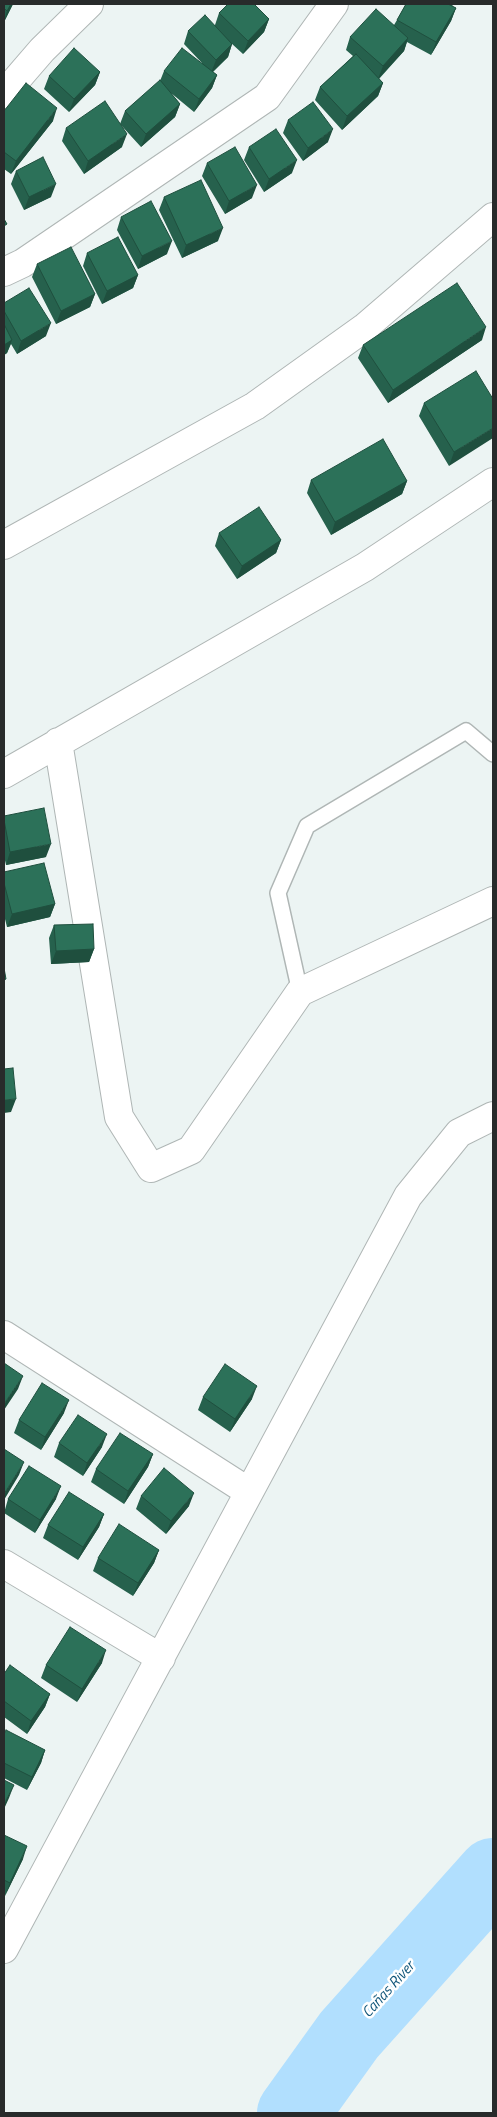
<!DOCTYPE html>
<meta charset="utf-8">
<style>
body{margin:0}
#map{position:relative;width:497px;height:2117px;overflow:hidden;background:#ecf4f3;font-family:"Titillium Web",sans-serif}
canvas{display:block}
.frame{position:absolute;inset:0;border:5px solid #282b2b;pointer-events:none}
</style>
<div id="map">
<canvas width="497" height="2117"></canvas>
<div class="frame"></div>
</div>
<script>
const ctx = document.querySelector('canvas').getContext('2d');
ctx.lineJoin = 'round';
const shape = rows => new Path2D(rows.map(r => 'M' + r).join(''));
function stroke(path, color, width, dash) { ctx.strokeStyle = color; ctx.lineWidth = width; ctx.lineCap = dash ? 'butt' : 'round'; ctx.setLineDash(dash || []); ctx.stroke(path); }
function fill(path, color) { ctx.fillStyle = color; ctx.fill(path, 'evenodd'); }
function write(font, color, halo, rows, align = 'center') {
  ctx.font = font + ' "Titillium Web",sans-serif'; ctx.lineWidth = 5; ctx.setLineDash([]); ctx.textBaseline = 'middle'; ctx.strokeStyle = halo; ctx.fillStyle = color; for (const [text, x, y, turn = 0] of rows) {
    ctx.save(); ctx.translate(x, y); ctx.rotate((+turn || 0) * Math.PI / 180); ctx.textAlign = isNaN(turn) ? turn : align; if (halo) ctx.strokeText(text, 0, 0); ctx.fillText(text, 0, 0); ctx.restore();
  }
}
const river = shape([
 [293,2113,349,2035,493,1874]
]);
const service = shape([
 [300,992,278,893,307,826,466,731,493,754]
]);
const minor = shape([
 [4,94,42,50,89,4],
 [4,272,23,263,267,97,334,4],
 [4,545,255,406,364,328,493,217],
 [58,742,119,1117,151,1168,191,1150,300,992,493,901],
 [4,774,365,567,493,482],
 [4,1335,249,1492],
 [4,1564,161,1658],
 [4,1949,408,1196,459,1133,493,1116]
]);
const wall = shape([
 [4,4,13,4,4,22],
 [406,4,454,4,452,6,456,8,451,21,431,55,407,42,404,51,379,79,383,83,378,96,342,130,315,100,320,87,353,56,346,50,350,37,394,25,397,20],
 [219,13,269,19,264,32,243,54,231,43,232,44,228,57,213,72,217,75,212,88,194,112,171,93,180,104,175,117,141,147,120,124,125,111,160,81,164,71,202,63,184,44,188,31,215,25],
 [100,72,95,85,69,112,44,89,49,76],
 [4,111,53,121,11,174,4,169],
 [288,120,328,142,303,161,283,133],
 [66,128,122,147,84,174,62,141],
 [249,147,292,173,264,192,244,160],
 [207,163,252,198,225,214,202,176],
 [16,171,51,197,24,210,11,184],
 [164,197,218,241,182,258,159,210],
 [121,217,167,254,138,269,117,230],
 [87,253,138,275,133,288,102,304,83,266],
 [37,264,95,294,90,307,56,324,32,277],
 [4,303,46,336,17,354,11,344,7,353,4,355],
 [482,340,388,403,358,358,363,345],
 [493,399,449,466,419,416,424,403],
 [311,480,407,481,402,494,331,535,307,493],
 [219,533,281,540,276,553,237,579,215,546],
 [4,816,46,857,6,865,4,856],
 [4,872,55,904,50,917,7,927,4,915],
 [54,925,94,949,89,962,51,964,49,938],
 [203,1397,252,1399,230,1432,198,1410],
 [64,1413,41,1450,14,1433,19,1420],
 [59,1443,102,1447,83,1476,54,1457],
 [153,1454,148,1467,124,1504,91,1482,96,1469],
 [141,1496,189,1506,166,1534,136,1509],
 [8,1499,56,1499,35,1533,4,1513],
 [104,1514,99,1527,78,1560,43,1538,48,1525],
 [159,1550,154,1563,133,1596,93,1571,98,1558],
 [102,1663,77,1702,41,1678,46,1665],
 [4,1674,50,1694,45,1707,27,1734,4,1717],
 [4,1734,45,1750,41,1763,27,1790,4,1778],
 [4,1835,23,1859,5,1896,4,1896]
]);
const shadedWall = shape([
 [11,4,13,4,4,22,7,11],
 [456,8,451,21,431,55,436,42],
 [269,19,264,32,243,54,248,41],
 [408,38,404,51,378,79,383,66],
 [232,44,228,57,211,73,216,60],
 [100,72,95,85,69,112,74,99],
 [217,75,212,88,194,112,199,99],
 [383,83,378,96,342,130,347,116],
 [180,104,175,117,141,147,146,134],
 [57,108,53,121,11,174,16,161],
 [333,129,328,142,303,161,308,148],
 [127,134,122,147,84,174,88,161],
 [297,160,292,173,264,192,269,179],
 [56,184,51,197,24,210,29,197],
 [257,185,252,198,225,214,229,201],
 [223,228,218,241,182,258,186,245],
 [172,241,167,254,138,269,142,256],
 [138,275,133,288,102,304,107,291],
 [95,294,90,307,56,324,61,311],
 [51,323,46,336,17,354,21,341],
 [486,327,482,340,388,403,393,390],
 [12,340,7,353,4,355,4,345],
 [493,428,493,438,449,466,454,452],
 [407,481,402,494,331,535,335,522],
 [281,540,276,553,237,579,242,566],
 [51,844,46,857,6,865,10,852],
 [55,904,50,917,7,927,12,914],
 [94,949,89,962,51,964,56,951],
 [16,1099,11,1112,4,1113,4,1100],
 [23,1376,18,1389,4,1410,4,1404],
 [257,1386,252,1399,230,1432,235,1419],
 [69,1400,64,1413,41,1450,45,1437],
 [107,1434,102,1447,83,1476,87,1463],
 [153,1454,148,1467,124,1504,128,1491],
 [24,1462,19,1475,4,1500,4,1494],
 [61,1486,56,1499,35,1533,40,1520],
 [194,1493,189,1506,166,1534,171,1521],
 [104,1514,99,1527,78,1560,83,1547],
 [159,1550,154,1563,133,1596,138,1583],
 [106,1650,102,1663,77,1702,82,1689],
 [50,1694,45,1707,27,1734,31,1721],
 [45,1750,41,1763,27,1790,32,1777],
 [14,1785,9,1798,4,1809,4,1804],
 [27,1846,23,1859,5,1896,10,1883]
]);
const building = shape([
 [4,4,11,4,7,11,4,8,4,4],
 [228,4,254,4,269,19,248,41,219,13,228,4],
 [406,4,448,4,456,8,436,42,397,20,406,4],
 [376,9,408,38,383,66,350,37,376,9],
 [205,15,232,44,216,60,188,31,205,15],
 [74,48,100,72,74,99,49,76,74,48],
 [182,48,217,75,199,99,164,71,182,48],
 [356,54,383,83,347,116,320,87,356,54],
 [160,80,180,104,146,134,125,111,160,80],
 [26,83,57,108,16,161,4,152,4,111,26,83],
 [105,101,127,134,88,161,66,128,105,101],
 [313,102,333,129,308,148,288,120,313,102],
 [276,129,297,160,269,179,249,147,276,129],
 [235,147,257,185,229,201,207,163,235,147],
 [43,157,56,184,29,197,16,171,43,157],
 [201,180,223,228,186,245,164,197,201,180],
 [151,201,172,241,142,256,121,217,151,201],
 [4,219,7,224,4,226,4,219],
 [118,237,138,275,107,291,87,253,118,237],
 [71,247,95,294,61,311,37,264,71,247],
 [457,283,486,327,393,390,363,345,457,283],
 [29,288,51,323,21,341,4,311,4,303,29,288],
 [4,324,12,340,4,345,4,324],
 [476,371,493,399,493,428,454,452,424,403,476,371],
 [383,439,407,481,335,522,311,480,383,439],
 [259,507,281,540,242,566,219,533,259,507],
 [44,808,51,844,10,852,4,820,4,816,44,808],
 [44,863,55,904,12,914,4,883,4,872,44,863],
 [93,924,94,949,56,951,54,925,93,924],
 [4,968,6,979,4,980,4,968],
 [13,1068,16,1099,4,1100,4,1069,13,1068],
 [4,1363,23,1376,4,1404,4,1363],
 [225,1364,257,1386,235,1419,203,1397,225,1364],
 [42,1383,69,1400,45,1437,19,1420,42,1383],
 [78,1415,107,1434,87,1463,59,1443,78,1415],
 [120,1433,153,1454,128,1491,96,1469,120,1433],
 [4,1449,24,1462,4,1494,4,1449],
 [29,1466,61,1486,40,1520,8,1499,29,1466],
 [164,1468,194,1493,171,1521,141,1496,164,1468],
 [69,1492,104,1514,83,1547,48,1525,69,1492],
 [119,1524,159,1550,138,1583,98,1558,119,1524],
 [70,1627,106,1650,82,1689,46,1665,70,1627],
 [10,1665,50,1694,31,1721,4,1701,4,1674,10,1665],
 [6,1730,45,1750,32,1777,4,1763,4,1734,6,1730],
 [4,1780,14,1785,4,1804,4,1780],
 [4,1835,27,1846,10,1883,4,1880,4,1835]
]);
const waterNames = [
 ["Cañas River",389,1990,-48]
];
stroke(river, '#b1dffe', 72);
stroke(service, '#afb6b5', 18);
stroke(minor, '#afb6b5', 30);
stroke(service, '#fff', 15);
stroke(minor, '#fff', 28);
fill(wall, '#26614d');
fill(shadedWall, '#1f4f3e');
fill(building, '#2c7159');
stroke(building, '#1f4f3e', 1);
write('italic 15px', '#10567a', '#fff', waterNames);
</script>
